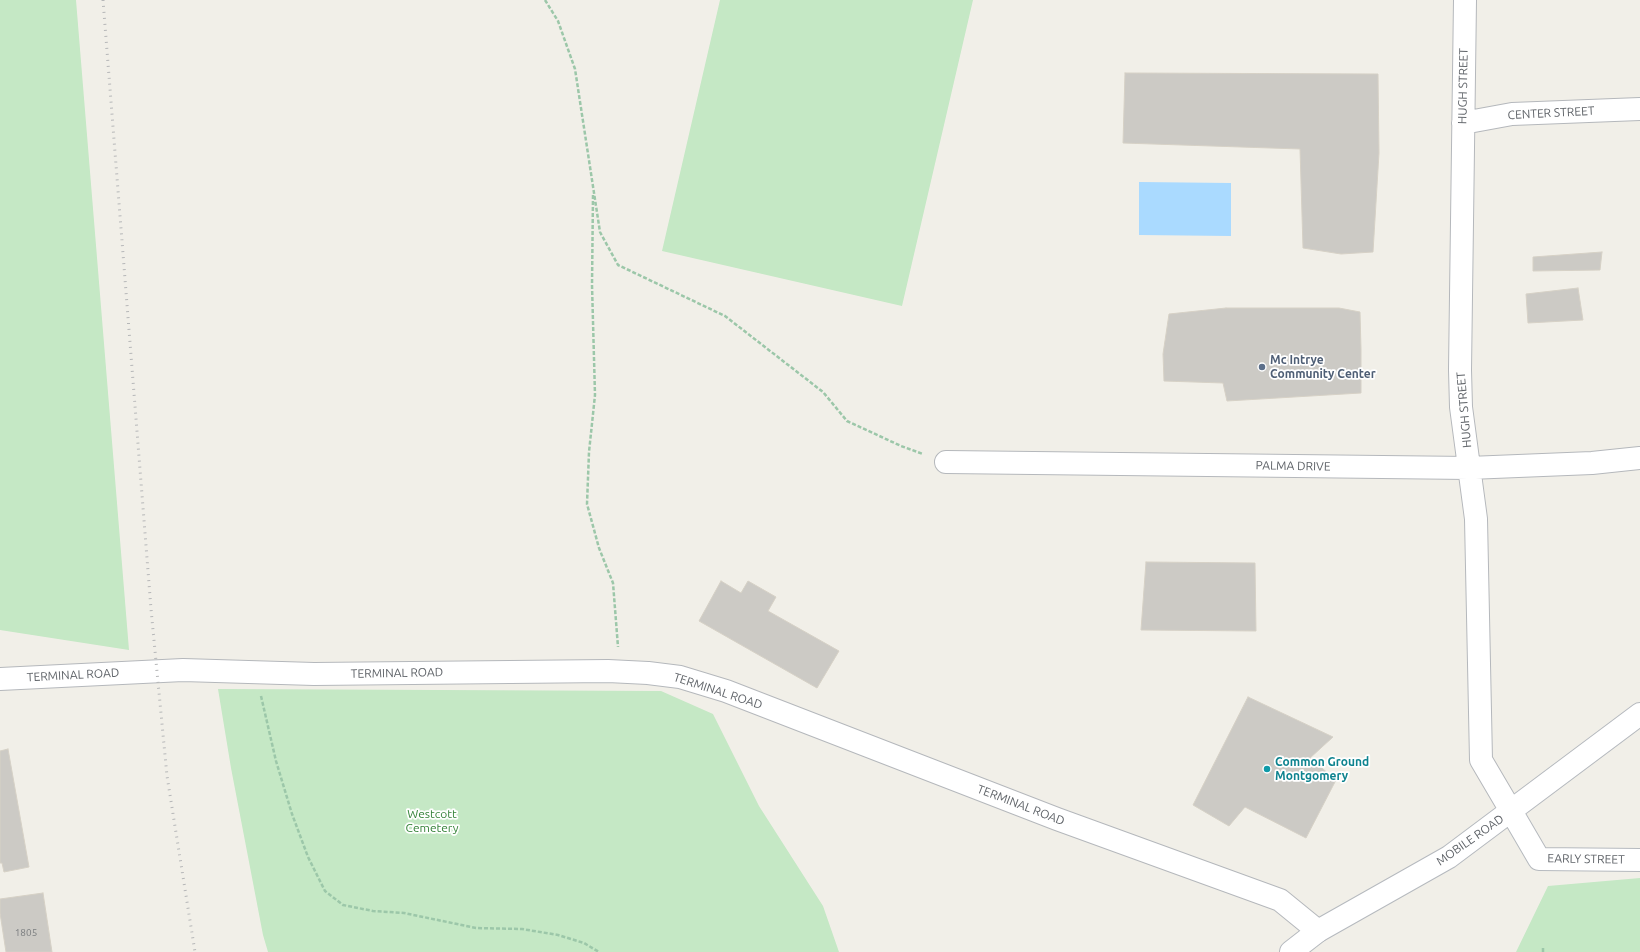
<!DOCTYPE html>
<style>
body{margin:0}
canvas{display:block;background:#f1efe8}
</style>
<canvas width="1640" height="952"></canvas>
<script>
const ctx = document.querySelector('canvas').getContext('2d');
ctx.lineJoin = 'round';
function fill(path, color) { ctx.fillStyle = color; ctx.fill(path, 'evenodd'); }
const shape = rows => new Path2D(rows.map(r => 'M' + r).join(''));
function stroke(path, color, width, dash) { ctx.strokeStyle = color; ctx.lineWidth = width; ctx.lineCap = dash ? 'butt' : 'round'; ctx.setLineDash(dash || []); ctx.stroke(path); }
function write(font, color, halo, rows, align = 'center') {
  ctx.font = font + ' Ubuntu,sans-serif'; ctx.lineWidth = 3.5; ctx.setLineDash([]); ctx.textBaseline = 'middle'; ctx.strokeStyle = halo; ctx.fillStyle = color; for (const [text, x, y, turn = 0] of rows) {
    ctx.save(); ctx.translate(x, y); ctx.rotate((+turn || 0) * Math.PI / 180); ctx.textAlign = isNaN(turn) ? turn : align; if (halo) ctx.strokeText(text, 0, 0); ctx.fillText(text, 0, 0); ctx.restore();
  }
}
const green = shape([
 [0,0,76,0,129,650,0,630],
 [720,0,973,0,902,306,662,251],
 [218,689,661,691,713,714,759,806,823,906,839,952,268,952,263,935,231,768],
 [1640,878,1640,952,1516,952,1548,886]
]);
const water = shape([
 [1139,182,1231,183,1231,236,1139,235]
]);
const building = shape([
 [1125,73,1378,74,1379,153,1373,252,1341,254,1303,248,1300,149,1123,143,1125,73],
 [1602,252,1600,270,1533,271,1533,257,1602,252],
 [1578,288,1583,320,1528,323,1526,294,1578,288],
 [1226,308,1339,308,1360,312,1361,349,1361,393,1227,401,1223,383,1164,381,1163,354,1169,314,1226,308],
 [1146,562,1255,563,1256,631,1141,630,1146,562],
 [721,581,741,593,748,581,776,597,768,611,839,651,817,688,699,621,721,581],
 [1248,697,1333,737,1310,758,1336,780,1306,838,1245,807,1229,826,1193,805,1248,697],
 [8,749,29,867,4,872,2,863,0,863,0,751,8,749],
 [43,893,52,952,6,952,0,913,0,899,43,893]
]);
const path = shape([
 [545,0,558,21,575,69,600,232,618,265,725,316,823,392,847,421,901,446,923,454],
 [593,195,592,285,595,395,589,452,587,504,599,548,613,583,618,647],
 [261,696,276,761,292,814,308,857,325,891,343,905,373,911,404,913,476,928,522,929,558,935,584,943,599,952],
 [1543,952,1543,948]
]);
const street = shape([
 [1465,0,1460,370,1461,407,1476,519,1481,760,1511,811],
 [1463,123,1512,114,1640,109],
 [946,462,1469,468,1592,463,1640,458],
 [0,679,183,670,314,674,608,671,648,673,680,677,726,691,1057,819,1280,900,1318,931]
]);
const secondary = shape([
 [1511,811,1539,859,1640,860],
 [1291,952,1318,931,1449,857,1640,714]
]);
const rail = shape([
 [103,0,151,609,167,776,195,952]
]);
const markers = [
 [1262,367,4,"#5c6f8a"],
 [1267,769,4,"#0f9aa8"]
];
const numberNames = [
 ["1805",26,933]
];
const streetNames = [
 ["HUGH STREET",1463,86,-89],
 ["CENTER STREET",1551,113,-3],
 ["HUGH STREET",1464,410,-95],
 ["PALMA DRIVE",1293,466,1],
 ["TERMINAL ROAD",397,673,-1],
 ["TERMINAL ROAD",73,675,-3],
 ["TERMINAL ROAD",718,691,18],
 ["TERMINAL ROAD",1021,805,21],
 ["MOBILE ROAD",1470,840,-35],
 ["EARLY STREET",1586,859,1]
];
const serviceNames = [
 ["Mc Intrye",1270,360],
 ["Community Center",1270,374]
];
const cultureNames = [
 ["Common Ground",1275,762],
 ["Montgomery",1275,776]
];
const parkNames = [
 ["Westcott",432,814],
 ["Cemetery",432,828]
];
fill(green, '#c5e8c5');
fill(water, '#aadaff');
fill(building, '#cccac5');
stroke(building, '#d6d1c6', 1);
stroke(street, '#b5b8bc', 24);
stroke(secondary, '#b6babf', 24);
stroke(path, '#9cc7a9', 2.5, [4, 2]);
stroke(street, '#fff', 22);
stroke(secondary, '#fff', 22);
stroke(rail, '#b6b7b8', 3, [1, 5]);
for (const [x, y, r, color] of markers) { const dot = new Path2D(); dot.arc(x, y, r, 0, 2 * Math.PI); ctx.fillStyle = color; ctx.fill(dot); stroke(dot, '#fff', 1.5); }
write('10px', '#7a7d7f', null, numberNames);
write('12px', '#5f6368', '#fff', streetNames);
write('bold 12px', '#4e5e75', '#fff', serviceNames, 'left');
write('bold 12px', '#0d838f', '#fff', cultureNames, 'left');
write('12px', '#348238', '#fff', parkNames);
</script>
